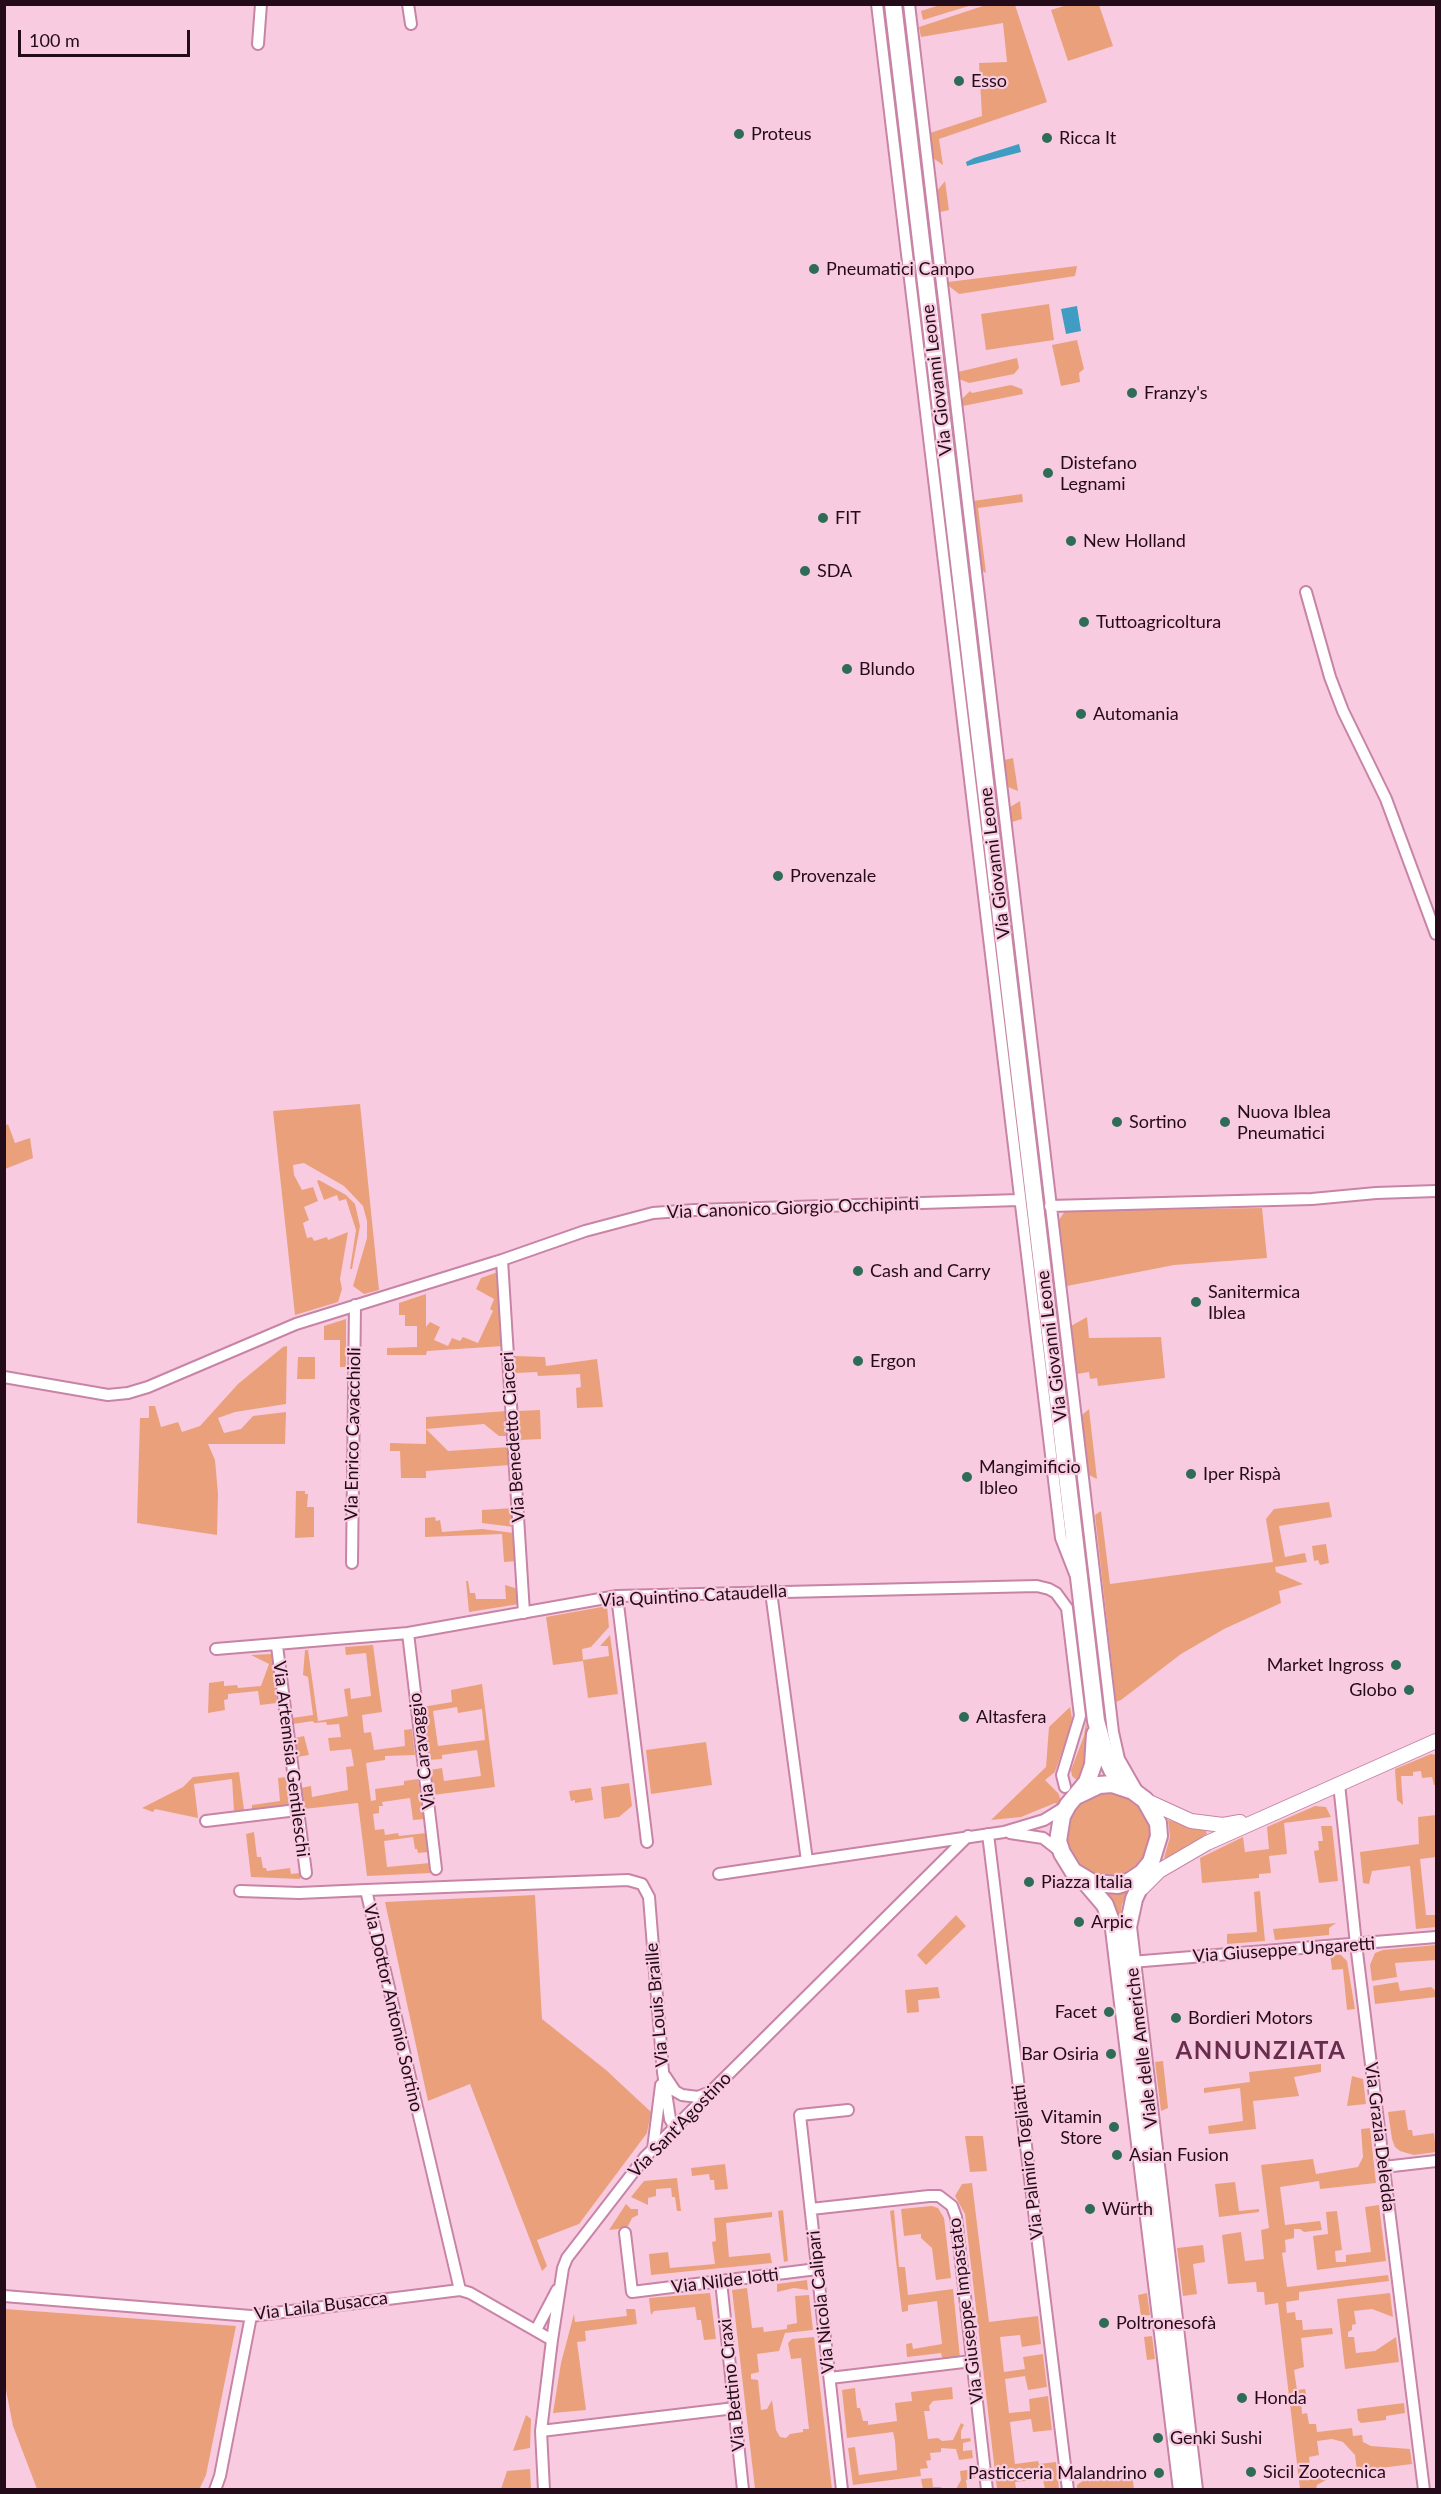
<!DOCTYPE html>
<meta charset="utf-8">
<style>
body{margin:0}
#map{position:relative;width:1441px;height:2494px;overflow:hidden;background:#f8cbe0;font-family:Lato,sans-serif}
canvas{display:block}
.frame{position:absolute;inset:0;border:6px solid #240b19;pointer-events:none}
.scale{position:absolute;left:18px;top:30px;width:172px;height:27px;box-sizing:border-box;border:3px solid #240b19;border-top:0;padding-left:8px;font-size:18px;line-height:21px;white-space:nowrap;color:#240b19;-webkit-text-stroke:4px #f8cbe0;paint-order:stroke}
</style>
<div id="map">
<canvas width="1441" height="2494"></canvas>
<div class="frame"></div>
<div class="scale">100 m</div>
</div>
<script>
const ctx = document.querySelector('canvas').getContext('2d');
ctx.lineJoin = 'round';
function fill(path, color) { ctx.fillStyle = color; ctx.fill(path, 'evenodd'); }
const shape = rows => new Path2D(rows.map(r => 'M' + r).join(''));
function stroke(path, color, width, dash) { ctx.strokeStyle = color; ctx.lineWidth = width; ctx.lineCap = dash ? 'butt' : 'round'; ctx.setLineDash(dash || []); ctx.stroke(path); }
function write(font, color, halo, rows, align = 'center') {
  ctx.font = font + ' Lato,sans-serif'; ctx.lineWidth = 4.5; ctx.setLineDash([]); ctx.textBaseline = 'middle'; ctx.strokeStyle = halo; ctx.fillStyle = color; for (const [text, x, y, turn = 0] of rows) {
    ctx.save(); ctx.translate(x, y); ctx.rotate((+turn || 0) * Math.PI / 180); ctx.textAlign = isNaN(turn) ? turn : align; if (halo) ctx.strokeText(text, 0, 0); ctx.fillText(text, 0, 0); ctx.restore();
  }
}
const green = shape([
 [989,4,1015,5,1047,102,939,139,943,165,933,158,930,133,982,116,979,63,1007,62,1003,23,921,37,919,27],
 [940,5,940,4,972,5,923,20,921,11],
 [1067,5,1099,5,1113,46,1068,61,1051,10],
 [945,181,949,210,940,212,937,191],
 [1077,266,1075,276,959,294,949,286,948,282],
 [1049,304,1054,340,986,350,981,314],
 [1077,340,1084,369,1079,373,1080,382,1061,386,1052,345],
 [1017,358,1019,368,1014,374,969,383,959,379,958,372],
 [1011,385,1022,389,1023,394,963,406,962,399,970,391,972,393],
 [1022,494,1023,502,978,508,986,573,981,570,973,501],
 [1013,758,1018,791,1008,787,1004,760],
 [1020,801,1022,819,1012,822,1010,807],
 [360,1104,379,1290,364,1294,353,1286,367,1238,367,1221,363,1206,344,1186,304,1163,293,1165,294,1175,302,1190,313,1187,318,1201,304,1207,309,1220,303,1223,307,1238,312,1237,314,1241,327,1237,328,1240,348,1232,340,1279,342,1289,338,1302,295,1315,273,1111],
 [8,1124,15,1143,30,1138,33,1158,5,1169,5,1126],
 [319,1180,346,1195,355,1204,360,1226,352,1269,350,1269,356,1230,346,1199,339,1201,337,1195,324,1200,317,1181],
 [1262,1208,1267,1258,1174,1265,1067,1286,1059,1220,1065,1211],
 [498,1272,503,1346,427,1351,426,1355,387,1355,387,1348,417,1347,417,1326,405,1326,405,1315,399,1315,399,1303,426,1294,426,1327,430,1322,440,1327,434,1340,448,1346,452,1338,460,1341,463,1337,478,1343,493,1311,490,1309,494,1299,476,1289,481,1278],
 [1087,1317,1089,1338,1161,1337,1165,1378,1098,1386,1097,1378,1090,1379,1089,1372,1077,1374,1071,1326],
 [346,1319,346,1367,340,1367,340,1340,324,1340,324,1326],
 [287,1346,286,1404,235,1412,218,1418,224,1433,241,1429,253,1416,286,1412,285,1444,208,1444,215,1460,218,1494,217,1535,137,1523,140,1418,149,1418,149,1406,155,1406,161,1427,178,1422,182,1432,200,1426,238,1384,283,1347],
 [515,1356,545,1357,546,1366,597,1359,603,1407,577,1408,576,1388,581,1387,580,1374,538,1376,537,1372,516,1373],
 [298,1357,315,1357,315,1379,297,1379],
 [1089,1409,1097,1479,1089,1475,1082,1415],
 [540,1410,541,1439,520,1440,518,1411],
 [507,1411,508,1436,499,1436,484,1424,426,1429,448,1451,509,1447,510,1465,426,1471,426,1478,401,1478,400,1451,390,1451,390,1443,426,1444,426,1417],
 [296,1491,305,1491,305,1494,308,1494,307,1507,314,1507,314,1537,295,1538],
 [1329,1502,1332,1517,1279,1526,1285,1557,1305,1553,1307,1562,1275,1567,1276,1572,1303,1584,1279,1591,1281,1603,1224,1629,1181,1654,1121,1700,1116,1702,1095,1515,1101,1511,1110,1584,1273,1562,1266,1519,1274,1509],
 [513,1508,514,1527,482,1523,482,1510],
 [435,1517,436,1521,440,1520,442,1532,482,1529,514,1533,516,1561,504,1562,502,1534,425,1537,425,1518],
 [1326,1544,1329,1563,1320,1565,1318,1560,1314,1561,1312,1546],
 [466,1581,468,1581,470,1593,475,1593,476,1599,506,1599,505,1585,518,1589,519,1604,469,1612],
 [607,1606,609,1627,591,1647,582,1649,583,1660,609,1656,608,1646,600,1646,610,1635,618,1694,588,1698,583,1661,553,1665,546,1617],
 [373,1645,382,1712,362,1715,364,1733,371,1732,374,1750,405,1746,404,1730,412,1729,415,1755,385,1756,385,1760,366,1763,371,1801,376,1800,375,1789,404,1785,404,1781,418,1779,424,1819,413,1820,410,1798,382,1802,383,1806,379,1806,379,1813,373,1814,375,1830,384,1829,385,1835,398,1833,399,1836,426,1833,428,1852,418,1853,417,1849,415,1849,413,1837,384,1841,387,1867,430,1863,431,1873,367,1876,358,1803,304,1809,301,1788,311,1786,312,1797,348,1790,346,1767,354,1766,351,1749,330,1751,328,1738,341,1737,339,1724,327,1725,326,1722,314,1723,313,1721,293,1724,292,1718,313,1715,308,1677,303,1675,305,1650,308,1650,318,1721,348,1716,344,1689,350,1688,351,1699,371,1696,366,1653,346,1655,345,1647],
 [272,1654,277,1703,260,1705,258,1691,228,1694,228,1699,224,1700,225,1710,208,1713,209,1683,224,1681,224,1686,237,1685,238,1688,261,1686,269,1664,251,1655],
 [482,1684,495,1787,433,1795,430,1770,442,1768,444,1781,481,1776,477,1750,442,1755,442,1759,429,1760,422,1707,452,1702,451,1690],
 [457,1707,458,1713,482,1709,485,1740,438,1746,433,1711],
 [1070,1707,1072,1718,1069,1731,1055,1772,1045,1780,1058,1793,1061,1800,1057,1804,1055,1803,1021,1817,991,1820,1046,1767,1049,1727],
 [1086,1722,1089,1745,1087,1760,1079,1782,1072,1776,1071,1770,1084,1736],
 [304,1736,309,1755,297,1757,295,1738],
 [706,1742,712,1785,651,1794,646,1750],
 [1431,1754,1436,1755,1436,1785,1434,1785,1432,1777,1422,1778,1421,1771,1413,1772,1413,1776,1401,1776,1403,1805,1397,1800,1395,1769],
 [239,1772,244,1810,234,1811,232,1779,194,1784,198,1818,155,1809,153,1812,142,1808,183,1787,193,1777],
 [286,1777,289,1805,252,1809,252,1805,280,1801,278,1778],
 [629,1783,632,1806,619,1817,604,1819,601,1787],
 [591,1788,593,1800,575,1803,575,1800,571,1801,569,1791],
 '1066 1834a42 42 0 1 1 84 0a42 42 0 1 1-84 0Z',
 [1315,1806,1326,1807,1331,1817,1284,1823,1287,1854,1269,1856,1271,1873,1259,1874,1259,1878,1202,1883,1200,1858,1243,1837,1245,1852,1269,1849,1267,1827],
 [1436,1815,1436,1857,1420,1859,1426,1915,1436,1915,1436,1927,1416,1929,1410,1866,1372,1871,1369,1884,1363,1883,1360,1852,1419,1844,1418,1817],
 [1168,1820,1206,1831,1207,1834,1169,1857,1164,1858,1170,1837],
 [1321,1826,1332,1826,1338,1881,1319,1883,1314,1851,1319,1850,1318,1841,1323,1841],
 [254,1832,257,1857,261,1857,263,1868,266,1868,267,1871,290,1868,291,1874,300,1873,300,1879,251,1877,246,1834],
 [1126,1891,1128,1893,1122,1904,1120,1918,1105,1893],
 [1260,1891,1265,1941,1227,1944,1227,1934,1257,1932,1254,1892],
 [535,1895,542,2019,606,2070,651,2112,647,2133,579,2224,537,2240,547,2266,542,2271,470,2084,428,2101,385,1902],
 [956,1915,966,1926,926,1965,917,1955],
 [1336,1923,1329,1928,1329,1935,1275,1940,1273,1929],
 [1436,1945,1436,1960,1395,1963,1397,1977,1372,1981,1370,1965,1375,1953,1383,1950],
 [1330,1953,1341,1955,1347,1961,1355,2009,1347,2010,1343,1969,1332,1970],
 [1398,1982,1400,1991,1431,1987,1436,1991,1436,1997,1375,2004,1373,1986],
 [938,1987,940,1998,918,2000,919,2012,907,2013,905,1990],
 [1163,2061,1168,2108,1161,2111,1155,2062],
 [1321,2064,1321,2072,1294,2077,1299,2096,1253,2101,1256,2129,1209,2134,1208,2126,1243,2121,1240,2088,1204,2093,1204,2088,1250,2082,1249,2072],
 [1352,2076,1363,2079,1366,2104,1347,2106],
 [1405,2110,1408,2130,1412,2130,1413,2136,1434,2133,1436,2152,1414,2155,1400,2151,1395,2147,1392,2139,1388,2112],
 [1370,2128,1376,2183,1320,2189,1319,2181,1280,2187,1285,2225,1320,2221,1322,2230,1304,2232,1300,2229,1294,2229,1294,2238,1285,2240,1286,2252,1282,2253,1287,2287,1388,2275,1389,2281,1299,2292,1299,2300,1286,2302,1287,2313,1295,2312,1296,2320,1302,2320,1303,2330,1332,2328,1333,2334,1301,2338,1304,2367,1294,2370,1297,2390,1305,2389,1307,2399,1301,2400,1302,2414,1307,2413,1309,2424,1316,2424,1317,2432,1352,2428,1353,2436,1362,2435,1363,2442,1371,2446,1410,2449,1412,2464,1357,2471,1355,2455,1343,2442,1332,2439,1317,2441,1319,2455,1309,2457,1311,2476,1328,2474,1328,2479,1317,2485,1316,2489,1300,2489,1278,2303,1265,2305,1264,2292,1257,2292,1256,2282,1228,2284,1222,2235,1241,2232,1245,2261,1264,2259,1261,2230,1269,2228,1261,2165,1313,2159,1316,2174,1358,2167,1363,2157,1361,2129],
 [965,2136,983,2136,987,2171,970,2172],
 [725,2164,728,2189,715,2190,714,2180,710,2180,709,2174,692,2176,691,2168],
 [677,2178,681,2211,677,2211,675,2197,672,2197,671,2188,656,2189,656,2196,648,2198,648,2205,631,2197,644,2181],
 [1235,2182,1239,2211,1259,2209,1259,2212,1219,2217,1215,2184],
 [972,2183,989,2322,1038,2316,1041,2344,1022,2347,1020,2335,1000,2337,1004,2372,1025,2369,1023,2357,1043,2354,1044,2363,1047,2387,1028,2390,1025,2376,1005,2379,1009,2413,1030,2411,1029,2399,1048,2396,1050,2414,1052,2430,1033,2432,1031,2419,1010,2422,1015,2464,1038,2461,1039,2464,1056,2462,1059,2489,1045,2489,1043,2479,1015,2482,1016,2489,997,2489,965,2214,955,2196,962,2184],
 [626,2204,631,2209,638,2209,638,2215,632,2218,627,2228,609,2230],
 [1379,2205,1386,2261,1317,2270,1313,2236,1328,2234,1326,2212,1337,2211,1342,2250,1335,2251,1336,2262,1346,2262,1346,2255,1371,2252,1365,2207],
 [932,2206,938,2208,944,2218,951,2278,936,2280,932,2248,921,2238,921,2234,904,2236,901,2209],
 [783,2210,788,2261,784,2262,778,2211],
 [894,2210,899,2267,905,2267,908,2295,953,2289,960,2358,943,2360,941,2353,907,2357,906,2344,912,2343,913,2349,942,2344,937,2301,908,2305,908,2311,902,2312,890,2211],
 [772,2212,772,2217,726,2223,729,2257,770,2253,772,2263,651,2275,649,2254,668,2252,670,2268,715,2264,712,2242,716,2241,714,2218],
 [1203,2245,1205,2262,1193,2264,1197,2294,1183,2296,1177,2248],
 [807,2280,808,2290,794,2288,777,2292,777,2284],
 [747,2288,752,2328,763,2327,764,2332,787,2329,787,2325,797,2323,795,2296,809,2295,813,2330,785,2333,779,2351,757,2354,759,2372,751,2374,751,2379,758,2380,761,2410,767,2409,772,2400,776,2430,780,2437,786,2438,790,2434,803,2432,803,2429,809,2429,801,2358,791,2359,788,2343,792,2339,814,2337,832,2489,755,2489,732,2290],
 [710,2293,716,2339,704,2340,701,2320,697,2320,695,2307,654,2311,651,2315,649,2298],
 [1147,2293,1150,2315,1141,2316,1138,2295],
 [1390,2293,1393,2317,1372,2309,1354,2311,1356,2324,1352,2325,1352,2330,1348,2332,1348,2337,1354,2337,1356,2353,1375,2351,1396,2337,1399,2362,1345,2369,1337,2299],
 [5,2309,236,2326,206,2475,200,2488,37,2489,13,2426,5,2385],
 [626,2309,635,2309,637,2324,585,2331,586,2341,577,2342,586,2410,553,2413,561,2363,574,2314,575,2322,627,2316],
 [1152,2336,1155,2359,1147,2360,1144,2337],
 [952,2387,953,2399,933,2401,929,2406,930,2411,924,2411,928,2439,938,2438,942,2441,953,2440,961,2423,964,2425,961,2431,961,2439,970,2438,971,2441,963,2443,963,2451,972,2450,973,2458,959,2460,956,2449,941,2448,941,2452,930,2453,931,2460,926,2461,928,2468,920,2469,921,2476,853,2485,848,2448,855,2447,859,2475,897,2470,895,2441,893,2432,847,2438,842,2390,855,2388,857,2408,860,2408,863,2421,868,2421,868,2425,897,2421,895,2403,912,2401,911,2392],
 [1404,2403,1405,2413,1386,2416,1386,2420,1361,2423,1358,2420,1357,2409],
 [526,2415,531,2419,530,2448,513,2451],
 [530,2469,531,2489,501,2489,507,2471],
 [974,2469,975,2478,966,2480,967,2488,976,2488,976,2489,956,2489,961,2480,960,2471],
 [1132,2475,1134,2489,1077,2489,1077,2485,1084,2480],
 [932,2478,933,2487,940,2487,944,2489,923,2489,921,2479]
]);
const water = shape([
 [1019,144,1021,152,967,166,966,162,974,158],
 [1077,306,1081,331,1066,334,1061,309]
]);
const street = shape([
 [408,4,411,24],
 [877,4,1061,1538,1075,1574],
 [909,4,1113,1732,1119,1759,1139,1794],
 [258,44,261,4],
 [1306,592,1330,677,1343,711,1386,799,1436,934],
 [1050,1206,1312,1199,1376,1193,1436,1191],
 [502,1260,524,1613],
 [4,1377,108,1395,128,1393,148,1387,296,1324,502,1260,585,1231,653,1213,695,1210,1019,1200],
 [352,1563,355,1305],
 [771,1592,807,1861,1004,1832,1044,1820,1065,1807],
 [617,1596,647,1842],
 [408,1633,436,1869],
 [277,1646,306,1873],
 [216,1649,408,1633,617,1596,1037,1586,1049,1589,1056,1593,1067,1608,1080,1716,1062,1775,1065,1787],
 [1339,1784,1356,1944,1424,2490],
 [206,1821,297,1810],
 [1010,1833,1043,1838,1061,1852],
 [988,1834,1068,2490],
 [719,1874,807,1861],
 [240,1891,299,1893,366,1890],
 [1131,1962,1436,1937],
 [665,2076,675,2091,682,2095,698,2097,708,2093],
 [653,2149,661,2085],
 [1384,2167,1436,2161],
 [811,2209,929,2196,939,2196,952,2206,956,2217,987,2490],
 [625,2233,632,2292,817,2269],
 [721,2281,743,2490],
 [460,2290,366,1890,628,1880,642,1884,649,1897,663,2072,670,2119,675,2127],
 [4,2296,251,2316,460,2290,470,2293,552,2340],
 [536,2330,557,2290],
 [830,2378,972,2361],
 [541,2431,735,2408],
 [215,2490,220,2476,251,2316],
 [544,2490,541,2431,552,2340,563,2268,567,2258,645,2157,968,1836],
 [842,2490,800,2115,848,2110]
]);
const secondary = shape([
 [1145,1800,1191,1821,1223,1825,1240,1822],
 [1142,1888,1159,1871,1207,1843,1436,1741]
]);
const primary = shape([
 [893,4,1096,1721,1106,1757,1112,1770,1124,1787],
 [1076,1796,1099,1785,1112,1784,1133,1791,1145,1800,1158,1823,1159,1836,1151,1862,1142,1873,1130,1881,1118,1885,1093,1883,1073,1871,1062,1853,1058,1841,1062,1816,1068,1805,1087,1782,1093,1765,1095,1734],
 [1151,1862,1134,1899,1128,1927,1194,2490],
 [1082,1878,1105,1905,1114,1929,1182,2490]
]);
const markers = [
 [959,81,6,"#2f6c57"],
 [739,134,6,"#2f6c57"],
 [1047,138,6,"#2f6c57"],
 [814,269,6,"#2f6c57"],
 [1132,393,6,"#2f6c57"],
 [1048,473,6,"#2f6c57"],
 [823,518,6,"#2f6c57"],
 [1071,541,6,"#2f6c57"],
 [805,571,6,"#2f6c57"],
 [1084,622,6,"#2f6c57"],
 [847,669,6,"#2f6c57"],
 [1081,714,6,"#2f6c57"],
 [778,876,6,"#2f6c57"],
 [1117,1122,6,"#2f6c57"],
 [1225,1122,6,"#2f6c57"],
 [858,1271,6,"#2f6c57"],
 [1196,1302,6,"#2f6c57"],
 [858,1361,6,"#2f6c57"],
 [1191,1474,6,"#2f6c57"],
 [967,1477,6,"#2f6c57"],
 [1396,1665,6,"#2f6c57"],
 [1409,1690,6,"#2f6c57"],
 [964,1717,6,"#2f6c57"],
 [1029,1882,6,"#2f6c57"],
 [1079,1922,6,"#2f6c57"],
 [1109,2012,6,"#2f6c57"],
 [1176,2018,6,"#2f6c57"],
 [1111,2054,6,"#2f6c57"],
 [1114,2127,6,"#2f6c57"],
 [1117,2155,6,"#2f6c57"],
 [1090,2209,6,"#2f6c57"],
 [1104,2323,6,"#2f6c57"],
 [1242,2398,6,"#2f6c57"],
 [1158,2438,6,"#2f6c57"],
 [1251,2472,6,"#2f6c57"],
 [1159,2473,6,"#2f6c57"]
];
const poiNames = [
 ["Esso",971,81],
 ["Proteus",751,134],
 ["Ricca It",1059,138],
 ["Pneumatici Campo",826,269],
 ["Franzy's",1144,393],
 ["Distefano",1060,463],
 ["Legnami",1060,484],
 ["FIT",835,518],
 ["New Holland",1083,541],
 ["SDA",817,571],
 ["Tuttoagricoltura",1096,622],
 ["Blundo",859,669],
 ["Automania",1093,714],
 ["Provenzale",790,876],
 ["Nuova Iblea",1237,1112],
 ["Pneumatici",1237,1133],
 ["Sortino",1129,1122],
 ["Cash and Carry",870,1271],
 ["Sanitermica",1208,1292],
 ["Iblea",1208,1313],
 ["Ergon",870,1361],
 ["Mangimificio",979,1467],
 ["Ibleo",979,1488],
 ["Iper Rispà",1203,1474],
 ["Market Ingross",1384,1665,"right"],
 ["Globo",1397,1690,"right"],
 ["Altasfera",976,1717],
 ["Piazza Italia",1041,1882],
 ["Arpic",1091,1922],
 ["Facet",1097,2012,"right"],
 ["Bordieri Motors",1188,2018],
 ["Bar Osiria",1099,2054,"right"],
 ["Vitamin",1102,2117,"right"],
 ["Store",1102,2138,"right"],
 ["Asian Fusion",1129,2155],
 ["Würth",1102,2209],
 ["Poltronesofà",1116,2323],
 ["Honda",1254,2398],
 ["Genki Sushi",1170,2438],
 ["Sicil Zootecnica",1263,2472],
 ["Pasticceria Malandrino",1147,2473,"right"]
];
const streetNames = [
 ["Via Giovanni Leone",937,380,-97],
 ["Via Giovanni Leone",995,863,-97],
 ["Via Canonico Giorgio Occhipinti",793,1208,-2],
 ["Via Giovanni Leone",1052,1346,-97],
 ["Via Enrico Cavacchioli",353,1434,-89],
 ["Via Benedetto Ciaceri",513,1437,-94],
 ["Via Quintino Cataudella",693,1596,-3],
 ["Via Caravaggio",422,1751,-97],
 ["Via Artemisia Gentileschi",291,1759,83],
 ["Via Giuseppe Ungaretti",1284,1950,-4],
 ["Via Louis Braille",657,2005,-95],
 ["Via Dottor Antonio Sortino",393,2008,77],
 ["Viale delle Americhe",1142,2048,-97],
 ["Via Sant'Agostino",680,2125,-46],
 ["Via Grazia Deledda",1380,2137,83],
 ["Via Palmiro Togliatti",1028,2162,-97],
 ["Via Nilde Iotti",725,2281,-7],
 ["Via Nicola Calipari",821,2302,-96],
 ["Via Laila Busacca",321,2306,-7],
 ["Via Giuseppe Impastato",966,2311,-97],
 ["Via Bettino Craxi",732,2385,-96]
];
const districtNames = [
 ["ANNUNZIATA",1261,2051]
];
fill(green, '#eaa17b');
fill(water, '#3f9dc3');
stroke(street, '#c884a6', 14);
stroke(secondary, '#c884a6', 16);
stroke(primary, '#c884a6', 20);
stroke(street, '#fff', 10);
stroke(secondary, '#fff', 14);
stroke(primary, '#fff', 16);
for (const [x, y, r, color] of markers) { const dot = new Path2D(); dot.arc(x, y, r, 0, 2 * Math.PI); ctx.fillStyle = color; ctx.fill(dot); stroke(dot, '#f8cbe0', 2); }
write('18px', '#240b19', '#f8cbe0', poiNames, 'left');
write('18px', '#240b19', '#f8cbe0', streetNames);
ctx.letterSpacing = '1.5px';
write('bold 24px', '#682c4d', '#f8cbe0', districtNames);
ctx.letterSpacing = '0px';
</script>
